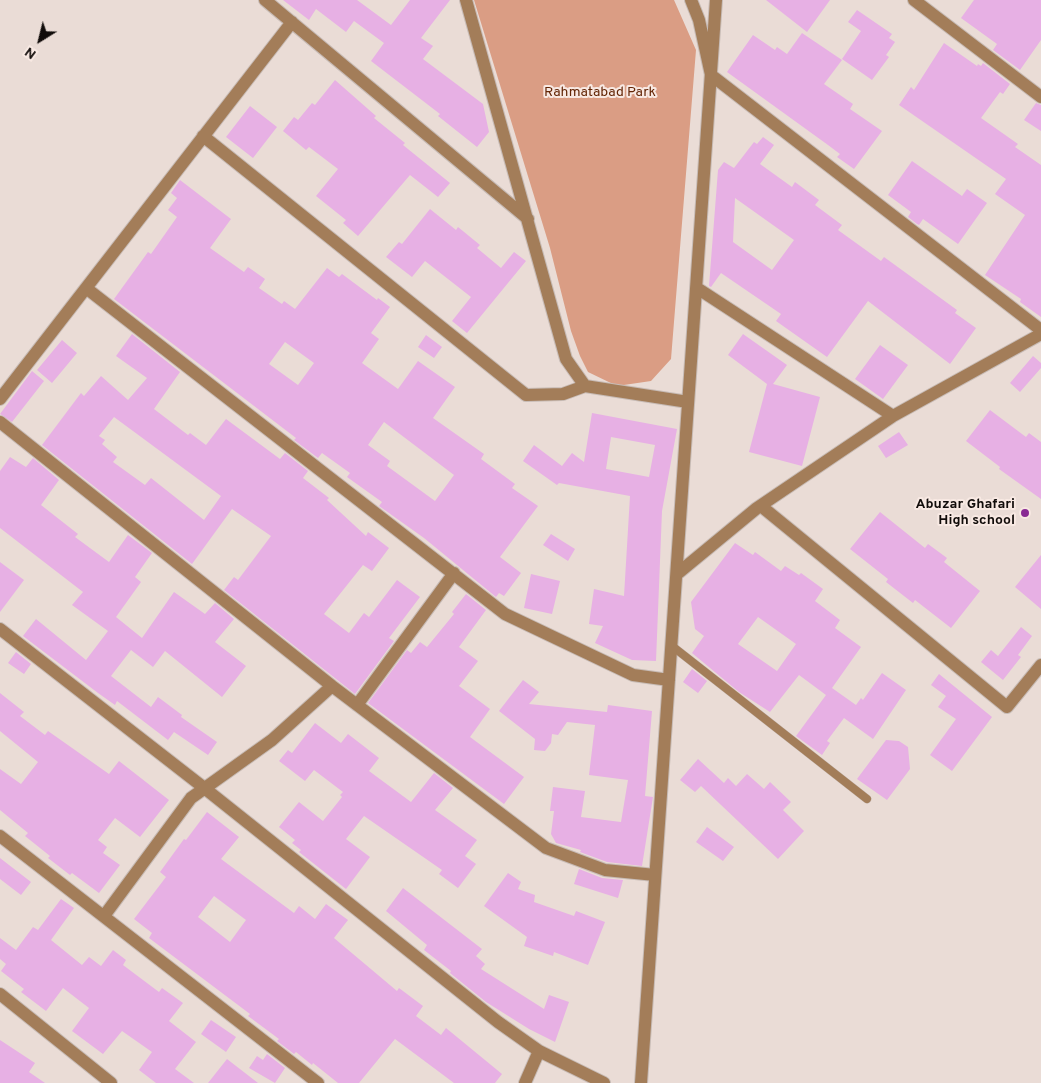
<!DOCTYPE html>
<style>
body{margin:0}
#map{position:relative;width:1041px;height:1083px;overflow:hidden;background:#eadcd6;font-family:Overpass,sans-serif}
canvas{display:block}
.north{position:absolute;left:15px;top:15px;width:50px;height:50px;-webkit-text-stroke:4px #f8e9e3;paint-order:stroke;rotate:216deg;font-size:14px;font-weight:700;line-height:20px;text-align:center;color:#110c0a}
.north::after{content:'';display:block;margin:auto;width:18px;height:22px;background:#110c0a;clip-path:polygon(50% 0,100% 100%,50% 72%,0 100%)}
</style>
<div id="map">
<canvas width="1041" height="1083"></canvas>
<div class="north">N</div>
</div>
<script>
const ctx = document.querySelector('canvas').getContext('2d');
ctx.lineJoin = 'round';
function fill(path, color) { ctx.fillStyle = color; ctx.fill(path, 'evenodd'); }
const shape = rows => new Path2D(rows.map(r => 'M' + r).join(''));
function stroke(path, color, width, dash) { ctx.strokeStyle = color; ctx.lineWidth = width; ctx.lineCap = dash ? 'butt' : 'round'; ctx.setLineDash(dash || []); ctx.stroke(path); }
function write(font, color, halo, rows, align = 'center') {
  ctx.font = font + ' Overpass,sans-serif'; ctx.lineWidth = 4; ctx.setLineDash([]); ctx.textBaseline = 'middle'; ctx.strokeStyle = halo; ctx.fillStyle = color; for (const [text, x, y, turn = 0] of rows) {
    ctx.save(); ctx.translate(x, y); ctx.rotate((+turn || 0) * Math.PI / 180); ctx.textAlign = isNaN(turn) ? turn : align; if (halo) ctx.strokeText(text, 0, 0); ctx.fillText(text, 0, 0); ctx.restore();
  }
}
const green = shape([
 [474,0,674,0,696,50,671,359,651,381,617,386,588,372,580,356,571,331,550,248]
]);
const building = shape([
 [283,0,357,0,391,25,410,0,450,0,421,38,433,46,423,59,483,104,489,132,477,147,438,116,440,114,371,61,384,43,354,21,346,32,316,9,309,20],
 [766,0,830,0,807,32],
 [974,0,1041,0,1041,40,1020,70,993,50,997,44,961,18],
 [857,10,892,34,889,38,895,42,886,55,889,57,872,80,842,59,861,31,848,22],
 [802,33,842,60,824,84,853,104,850,109,882,131,854,169,837,157,840,154,828,145,727,72,753,35,775,50,777,47,787,54],
 [944,43,977,66,978,64,981,66,983,63,1010,84,1003,94,1000,92,981,118,1018,144,1015,147,1041,165,1041,317,1020,302,1021,299,985,275,1025,215,995,194,1006,179,899,105,911,87,914,90],
 [335,80,376,116,374,118,405,143,403,145,450,183,438,197,410,175,358,236,343,223,346,220,316,196,338,169,309,147,306,150,283,131,294,117,298,120,312,103,315,105],
 [1036,103,1041,105,1041,131,1024,120],
 [250,106,277,127,253,158,226,137],
 [763,137,774,145,760,164,792,187,795,182,819,200,815,205,842,225,838,230,881,261,884,257,957,310,955,313,976,328,950,364,868,301,827,357,776,321,781,314,721,273,711,287,709,286,718,170,724,162,734,168,754,142,757,144],
 [735,198,794,240,772,270,733,242],
 [912,161,962,196,967,189,987,203,958,244,923,219,919,225,917,224,908,217,911,212,888,195],
 [180,180,231,219,210,248,244,272,248,267,265,279,259,288,282,304,284,301,295,309,327,268,339,277,342,274,377,300,378,298,390,307,371,333,379,339,362,363,398,389,418,361,455,387,433,418,484,454,481,459,515,484,512,488,538,506,500,557,521,573,504,596,499,593,496,597,424,538,379,506,382,502,347,477,350,473,322,453,318,458,294,440,296,438,114,299,148,252,151,254,177,217,168,210,177,198,171,193],
 [285,342,314,363,298,385,269,364],
 [384,422,454,475,435,501,387,466,390,461,368,445],
 [430,209,456,230,458,227,480,245,477,248,501,268,514,252,526,261,467,333,452,321,471,297,425,261,412,277,386,257,399,242,402,244],
 [132,334,180,372,154,409,188,435,190,433,206,445,226,419,280,459,285,453,308,471,303,478,329,498,327,500,366,536,368,532,389,548,372,571,363,565,324,614,349,633,364,613,369,617,397,580,420,597,389,638,394,641,355,694,224,590,234,577,238,580,271,536,232,509,192,564,42,445,81,393,84,396,101,376,128,400,147,378,116,356],
 [114,417,221,496,204,520,151,478,145,485,113,462,117,457,102,444,105,440,99,436],
 [743,334,787,365,773,384,820,397,802,466,749,452,767,384,728,355],
 [426,335,442,347,434,358,418,347],
 [62,340,77,353,52,383,37,370],
 [880,345,908,365,883,399,855,379],
 [1033,356,1041,363,1041,368,1020,392,1010,383],
 [32,371,44,381,12,422,0,414],
 [990,410,1026,437,1029,433,1041,442,1041,499,999,469,1000,467,966,441],
 [592,413,677,429,662,511,656,661,632,660,595,643,603,626,589,624,594,589,624,596,630,496,559,483,557,485,523,461,534,445,562,466,572,453,584,462],
 [611,437,655,445,649,477,606,469],
 [899,432,908,445,886,458,878,446],
 [10,457,26,467,33,458,59,480,41,505,78,534,75,537,109,562,128,535,152,553,135,577,141,582,116,617,142,638,174,592,205,614,215,603,234,619,215,642,246,666,222,697,165,651,153,667,131,650,111,676,151,707,158,697,182,715,181,717,217,742,208,755,174,732,168,740,117,701,115,705,98,693,23,636,36,619,86,660,108,631,72,605,83,592,0,528,0,471],
 [880,512,925,548,928,544,947,558,944,562,980,591,951,628,915,600,913,603,886,582,888,579,850,549],
 [551,534,575,549,568,561,543,545],
 [735,543,753,555,755,552,781,571,785,566,799,575,801,573,823,589,815,601,840,620,835,628,861,647,832,688,856,705,861,698,863,700,882,673,906,690,873,739,844,718,827,741,830,743,822,755,796,736,826,695,799,675,770,712,739,692,692,653,704,636,695,629,691,602],
 [758,617,796,644,777,671,738,644],
 [1041,555,1041,609,1015,587],
 [0,562,24,580,0,612],
 [531,574,560,581,552,614,524,608],
 [466,594,486,610,459,647,478,661,459,686,490,709,470,737,524,777,504,804,368,703,407,650,411,653,420,642,427,647,454,614,452,612],
 [1021,627,1032,636,1018,655,1021,657,1003,680,981,662,991,650,998,656],
 [16,652,31,664,24,674,8,663],
 [692,669,707,681,698,693,683,682],
 [939,674,992,717,952,771,930,755,956,719,938,707,946,696,931,685],
 [523,680,539,692,529,704,607,712,608,705,652,711,645,796,653,797,642,866,607,862,580,852,581,850,556,843,551,834,554,811,550,811,553,787,585,791,581,817,621,822,628,780,589,775,595,725,567,722,558,735,552,734,551,743,545,751,534,750,535,739,499,711],
 [0,693,24,712,20,716,45,735,48,731,109,774,119,761,169,800,140,837,115,818,98,840,107,847,103,853,120,865,99,893,72,873,70,875,48,858,50,856,25,836,28,833,0,810,0,769,21,784,38,762,0,731],
 [315,723,341,743,348,734,379,758,369,771,411,802,434,773,453,788,435,810,477,840,465,856,476,864,458,888,439,874,442,870,364,816,346,839,370,857,346,889,299,852,301,850,292,843,295,840,279,827,299,802,323,821,342,797,340,795,343,792,314,770,305,781,279,761,288,750,292,753],
 [886,740,899,741,908,747,910,769,887,800,857,779],
 [698,759,724,783,728,778,736,786,747,774,764,789,770,782,791,802,783,810,804,831,778,859,701,786,695,792,680,780],
 [207,812,239,837,221,859,294,913,299,906,315,919,326,904,348,920,334,938,397,991,399,988,423,1006,416,1016,441,1035,446,1028,502,1074,495,1083,454,1083,395,1039,359,1083,338,1083,313,1063,312,1065,296,1052,294,1054,277,1041,279,1039,248,1016,250,1014,149,938,152,933,134,919,166,877,160,872,184,839,186,840],
 [214,896,246,920,230,942,198,917],
 [707,827,734,847,723,861,696,842],
 [0,858,31,882,21,895,0,879],
 [579,869,602,878,623,880,618,898,574,884],
 [508,873,521,882,518,889,535,895,534,902,574,916,576,911,605,922,588,965,554,952,553,956,524,946,527,937,484,906],
 [403,888,482,949,476,956,485,964,481,969,544,1009,549,995,569,1002,555,1042,529,1029,486,1002,450,973,451,971,424,950,427,945,386,911],
 [61,899,74,908,51,940,82,965,89,957,101,966,113,950,126,960,123,965,159,992,162,988,183,1003,169,1021,196,1042,175,1069,194,1083,156,1083,139,1070,152,1052,122,1031,103,1054,72,1031,89,1008,63,988,46,1011,21,992,24,989,1,971,6,964,0,959,0,938,16,950,33,927,38,930],
 [211,1020,236,1037,226,1052,201,1034],
 [0,1040,35,1063,29,1072,45,1083,0,1083],
 [267,1054,285,1068,275,1083,249,1068,257,1056,263,1060],
 [227,1059,258,1083,208,1083]
]);
const lane = shape([
 [672,646,867,799]
]);
const street = shape([
 [265,0,528,219],
 [466,0,566,359,585,386,688,402],
 [691,0,699,20,711,75,1041,330],
 [914,0,1041,97],
 [203,136,526,395,563,394,585,386],
 [86,288,505,614,633,675,669,680],
 [697,288,893,416],
 [0,399,292,22],
 [0,422,332,686,546,848,605,870,655,875],
 [761,506,1007,707,1041,665],
 [677,574,757,508,893,416,1041,334],
 [0,629,203,787,498,1022,539,1051,604,1083],
 [357,705,454,573],
 [0,836,318,1083],
 [104,916,191,798,272,740,332,686],
 [0,994,111,1083],
 [525,1083,539,1051],
 [641,1083,716,0]
]);
const markers = [
 [1025,513,5,"#892a93"]
];
const parkNames = [
 ["Rahmatabad Park",600,93]
];
const poiNames = [
 ["Abuzar Ghafari",1015,505],
 ["High school",1015,521]
];
fill(green, '#da9d84');
fill(building, '#e7b0e4');
stroke(lane, '#c7bbb5', 9);
stroke(street, '#c7bbb5', 14);
stroke(lane, '#a37d59', 8);
stroke(street, '#a37d59', 12);
for (const [x, y, r, color] of markers) { const dot = new Path2D(); dot.arc(x, y, r, 0, 2 * Math.PI); ctx.fillStyle = color; ctx.fill(dot); stroke(dot, '#f8e9e3', 2); }
write('14px', '#632505', '#f8e9e3', parkNames);
write('bold 14px', '#110c0a', '#f8e9e3', poiNames, 'right');
</script>
